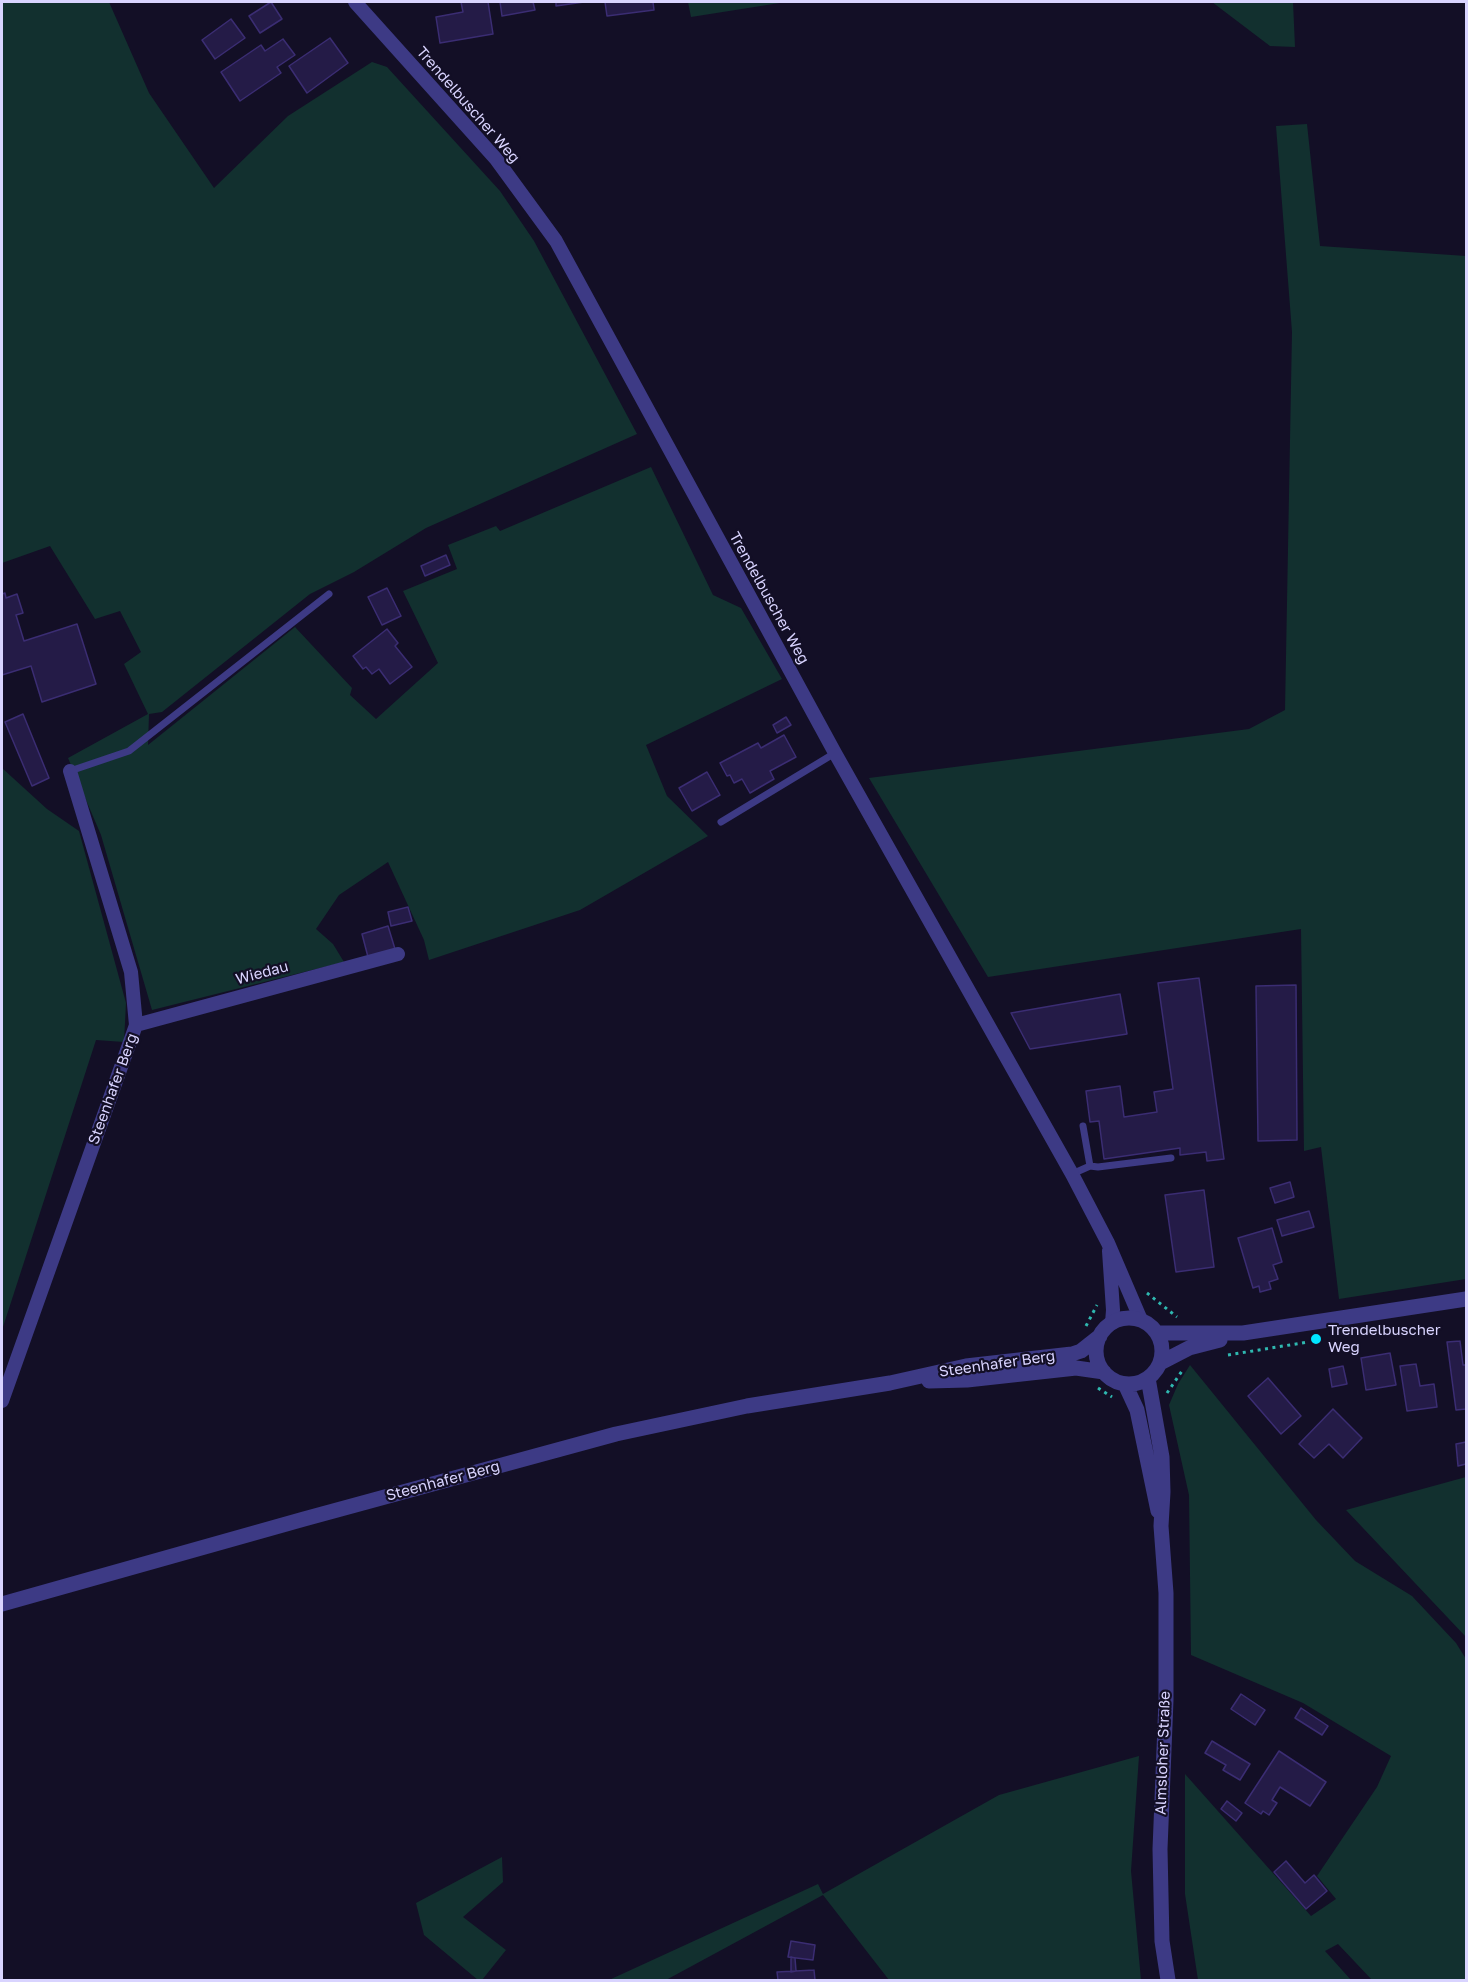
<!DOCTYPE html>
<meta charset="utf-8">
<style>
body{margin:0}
#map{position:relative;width:1468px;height:1982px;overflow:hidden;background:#130f26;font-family:"Golos Text",sans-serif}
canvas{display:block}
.frame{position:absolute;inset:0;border:3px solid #d9d4ff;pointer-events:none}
</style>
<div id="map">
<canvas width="1468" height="1982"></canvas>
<div class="frame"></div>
</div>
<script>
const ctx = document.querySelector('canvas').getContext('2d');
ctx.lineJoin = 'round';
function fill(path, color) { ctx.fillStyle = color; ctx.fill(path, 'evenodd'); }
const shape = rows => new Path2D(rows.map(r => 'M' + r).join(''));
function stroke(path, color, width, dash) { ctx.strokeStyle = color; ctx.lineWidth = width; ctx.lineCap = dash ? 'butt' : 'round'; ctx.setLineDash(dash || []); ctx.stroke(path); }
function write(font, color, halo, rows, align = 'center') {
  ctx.font = font + ' "Golos Text",sans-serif'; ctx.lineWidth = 4.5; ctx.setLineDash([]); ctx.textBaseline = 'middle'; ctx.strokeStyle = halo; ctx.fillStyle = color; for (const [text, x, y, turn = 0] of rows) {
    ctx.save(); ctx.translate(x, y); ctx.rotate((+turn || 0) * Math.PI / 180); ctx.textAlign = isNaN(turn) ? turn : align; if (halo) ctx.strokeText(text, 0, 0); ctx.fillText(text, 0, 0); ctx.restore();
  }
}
const green = shape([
 [2,2,109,2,149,93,214,188,288,116,372,62,387,67,500,191,534,241,637,434,426,528,354,572,310,594,162,712,149,714,148,745,295,627,352,688,350,695,376,719,438,663,403,591,457,569,448,545,496,526,500,531,651,467,713,595,741,608,782,679,646,745,667,796,708,836,580,910,429,960,424,940,388,862,339,895,316,929,333,944,344,962,152,1010,101,835,68,758,148,714,124,664,141,652,120,611,95,619,50,546,2,563],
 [688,2,786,2,691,17],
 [1212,2,1293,2,1295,47,1270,46],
 [1307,124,1320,246,1466,256,1466,1279,1339,1299,1321,1147,1304,1151,1301,929,988,977,869,778,1249,729,1285,710,1292,332,1276,126],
 [2,768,47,809,79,831,126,1003,124,1042,96,1040,2,1330],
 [1190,1365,1316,1520,1355,1561,1412,1596,1456,1643,1466,1659,1466,1980,1372,1980,1338,1944,1325,1951,1351,1980,1198,1980,1185,1894,1185,1774,1311,1916,1336,1899,1317,1876,1377,1787,1391,1756,1303,1703,1191,1655,1189,1495,1169,1405,1178,1384],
 [1466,1477,1466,1637,1346,1510],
 [1139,1756,1131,1871,1141,1980,889,1980,823,1895,666,1980,609,1980,818,1884,823,1894,999,1795],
 [502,1857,503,1882,463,1917,506,1950,482,1980,478,1980,424,1935,416,1903]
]);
const building = shape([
 [271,2,282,19,260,33,249,16,271,2],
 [461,2,488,2,493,34,440,43,436,17,463,12,461,2],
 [500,2,533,2,535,10,502,16,500,2],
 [556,2,584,2,556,6,556,2],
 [605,2,653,2,654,10,607,16,605,2],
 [231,19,245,38,215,59,202,40,231,19],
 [330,38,348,63,307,93,289,66,330,38],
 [283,39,295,55,277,67,281,73,240,101,221,72,261,45,265,51,283,39],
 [446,555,450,565,425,576,421,566,446,555],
 [387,588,401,616,382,625,368,597,387,588],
 [5,593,6,598,17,594,23,613,16,615,24,641,77,624,96,684,42,702,31,666,2,675,2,594,5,593],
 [387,629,398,643,395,646,412,667,390,684,379,669,372,674,366,667,363,669,353,656,387,629],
 [23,714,49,778,32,786,5,722,23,714],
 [786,717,791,725,777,733,773,725,786,717],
 [784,735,796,757,770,771,774,779,750,793,742,779,734,783,730,775,727,776,720,763,758,743,761,748,784,735],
 [707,772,720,795,692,811,679,788,707,772],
 [408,907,412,921,391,926,388,912,408,907],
 [388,926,395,949,368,957,362,934,388,926],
 [1199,978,1224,1159,1207,1161,1206,1152,1180,1155,1180,1148,1104,1159,1099,1121,1090,1122,1086,1091,1120,1086,1124,1117,1157,1112,1154,1092,1173,1089,1158,983,1199,978],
 [1296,985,1297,1140,1258,1141,1256,986,1296,985],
 [1120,994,1127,1034,1030,1049,1011,1013,1120,994],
 [1290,1182,1294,1197,1275,1203,1270,1188,1290,1182],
 [1204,1190,1214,1267,1176,1272,1165,1195,1204,1190],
 [1309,1211,1314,1227,1282,1236,1277,1220,1309,1211],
 [1272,1228,1282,1262,1273,1265,1278,1279,1269,1282,1271,1289,1260,1292,1259,1286,1253,1288,1238,1238,1272,1228],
 [1460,1341,1463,1365,1466,1365,1466,1409,1456,1410,1447,1342,1460,1341],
 [1390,1353,1396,1385,1366,1390,1361,1358,1390,1353],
 [1416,1364,1420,1386,1434,1384,1437,1407,1407,1411,1400,1366,1416,1364],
 [1343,1366,1347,1384,1332,1387,1329,1369,1343,1366],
 [1268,1378,1301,1416,1281,1434,1248,1396,1268,1378],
 [1333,1409,1362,1438,1343,1458,1329,1444,1314,1458,1299,1444,1333,1409],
 [1466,1442,1466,1464,1458,1466,1456,1444,1466,1442],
 [1241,1694,1265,1710,1255,1725,1231,1709,1241,1694],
 [1301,1708,1328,1726,1322,1735,1295,1718,1301,1708],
 [1212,1741,1250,1764,1240,1780,1223,1770,1226,1765,1205,1753,1212,1741],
 [1279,1751,1326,1782,1310,1806,1280,1787,1272,1800,1277,1803,1269,1815,1263,1811,1261,1814,1245,1803,1279,1751],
 [1227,1801,1242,1813,1236,1821,1221,1809,1227,1801],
 [1286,1861,1305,1883,1314,1875,1327,1891,1306,1909,1274,1872,1286,1861],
 [791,1941,815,1945,813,1960,788,1957,791,1941],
 [791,1957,795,1958,796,1971,791,1972,791,1957],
 [814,1970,815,1980,778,1980,777,1972,814,1970]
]);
const path = shape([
 [1147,1293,1177,1317],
 [1086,1326,1097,1305],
 [1228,1355,1308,1342],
 [1098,1388,1112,1397],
 [1167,1393,1182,1371]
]);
const service = shape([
 [70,771,129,751,329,594],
 [721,822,835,753],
 [1090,1166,1098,1167,1171,1158],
 [1072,1174,1090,1166,1083,1126]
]);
const minor = shape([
 [355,2,496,159,556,241,835,753,1072,1174,1108,1243,1141,1320],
 [136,1025,398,954],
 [1109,1251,1113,1310,1112,1323],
 [2,1401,136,1025,131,972,70,771]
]);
const tertiary = shape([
 '1096 1351a33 33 0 1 1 66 0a33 33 0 1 1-66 0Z',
 [1157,1333,1243,1333,1466,1299],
 [1160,1363,1189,1348,1220,1340],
 [1148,1378,1162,1457,1163,1492,1161,1526,1166,1593,1166,1700,1160,1849,1162,1941,1168,1980],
 [929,1381,967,1380,1076,1368,1104,1372],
 [1125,1384,1137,1410,1158,1511],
 [2,1604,304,1519,616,1434,747,1406,890,1383,966,1366,1072,1354,1081,1351,1100,1336]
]);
const markers = [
 [1316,1339,6,"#00e5ff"]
];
const streetNames = [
 ["Trendelbuscher Weg",468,105,49],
 ["Trendelbuscher Weg",769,598,61],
 ["Wiedau",262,973,-15],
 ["Steenhafer Berg",113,1089,-70],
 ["Steenhafer Berg",997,1364,-8],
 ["Steenhafer Berg",443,1481,-15],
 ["Almsloher Straße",1163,1753,-88]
];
const poiNames = [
 ["Trendelbuscher",1328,1330],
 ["Weg",1328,1347]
];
fill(green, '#12302f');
fill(building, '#241b47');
stroke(building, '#3b2d73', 1.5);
stroke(path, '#2fb8b0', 3, [3, 4.5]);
stroke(service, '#3d3a85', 7);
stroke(minor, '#3d3a85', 14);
stroke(tertiary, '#3d3a85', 15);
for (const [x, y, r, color] of markers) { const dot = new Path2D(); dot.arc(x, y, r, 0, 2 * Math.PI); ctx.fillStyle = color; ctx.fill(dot); stroke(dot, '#130f26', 2); }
write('15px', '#d9d4ff', '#130f26', streetNames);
write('15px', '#d9d4ff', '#130f26', poiNames, 'left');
</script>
